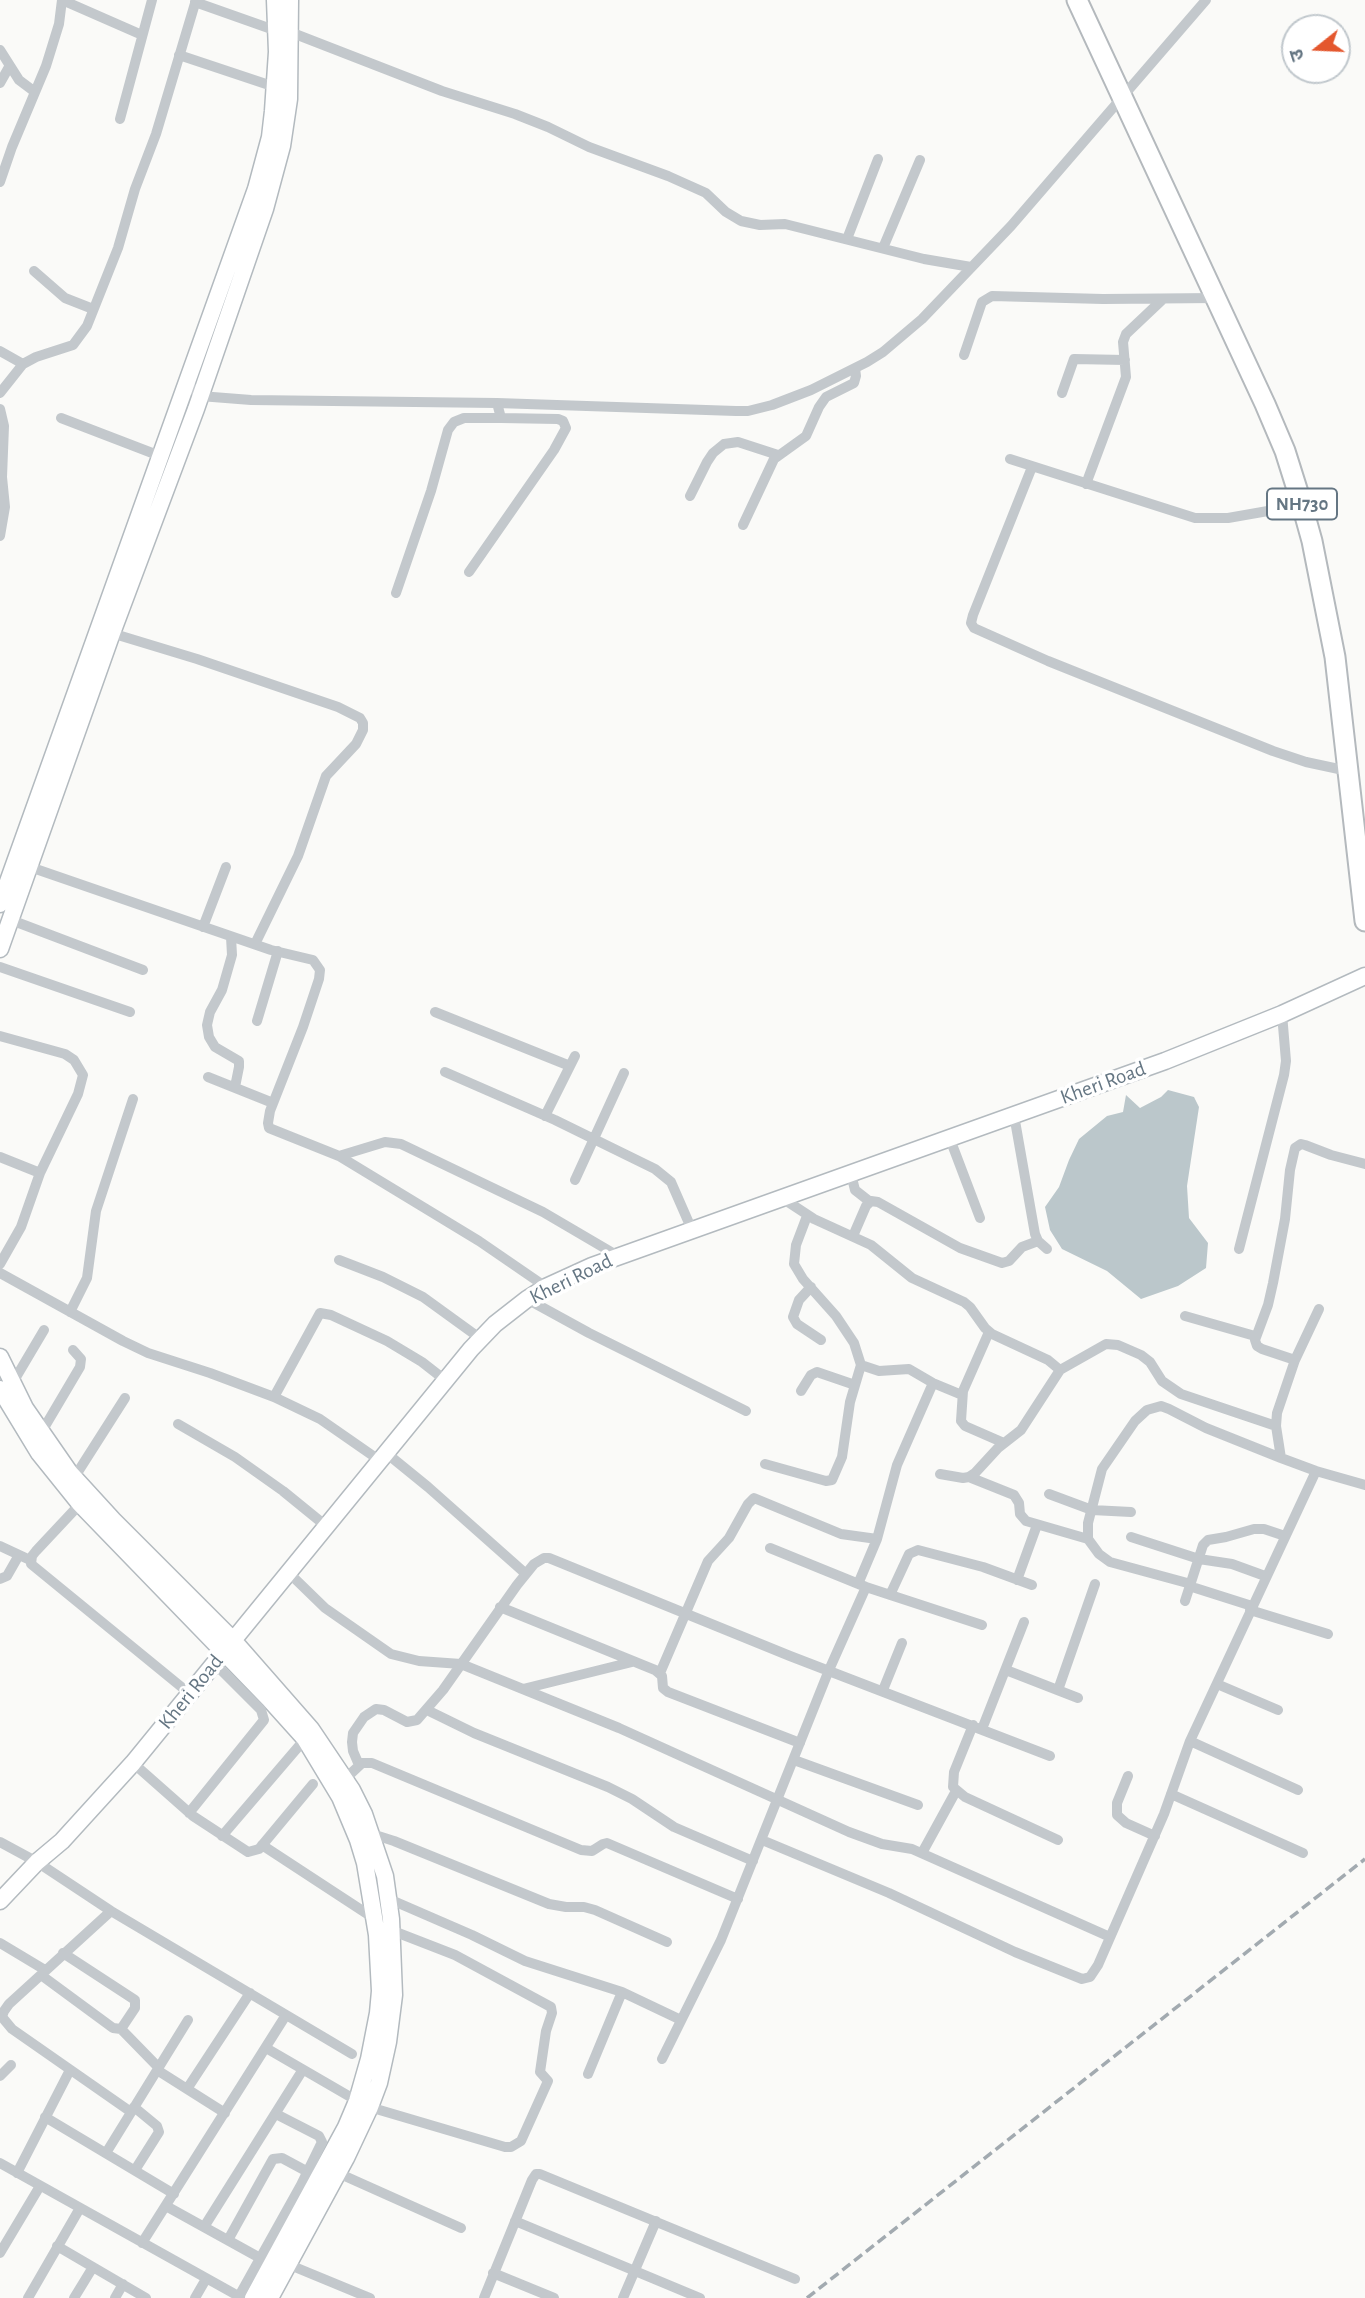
<!DOCTYPE html>
<meta charset="utf-8">
<style>
body{margin:0}
#map{position:relative;width:1365px;height:2298px;overflow:hidden;background:#fafaf8;font-family:"Alegreya Sans","Noto Sans Devanagari",sans-serif}
canvas{display:block}
.north{position:absolute;left:1281px;top:14px;width:70px;height:70px;box-sizing:border-box;background:#fff;border:2px solid #c1c8cd;border-radius:50%;rotate:252deg;font-size:19px;font-weight:700;line-height:28px;text-align:center;color:#657683}
.north::after{content:'';display:block;margin:auto;width:24px;height:32px;background:#e4572e;clip-path:polygon(50% 0,100% 100%,50% 72%,0 100%)}
</style>
<div id="map">
<canvas width="1365" height="2298"></canvas>
<div class="north">उ</div>
</div>
<script>
const ctx = document.querySelector('canvas').getContext('2d');
ctx.lineJoin = 'round';
function fill(path, color) { ctx.fillStyle = color; ctx.fill(path, 'evenodd'); }
const shape = rows => new Path2D(rows.map(r => 'M' + r).join(''));
function stroke(path, color, width, dash) { ctx.strokeStyle = color; ctx.lineWidth = width; ctx.lineCap = dash ? 'butt' : 'round'; ctx.setLineDash(dash || []); ctx.stroke(path); }
function write(font, color, halo, rows, align = 'center') {
  ctx.font = font + ' "Alegreya Sans",sans-serif'; ctx.lineWidth = 7; ctx.setLineDash([]); ctx.textBaseline = 'middle'; ctx.strokeStyle = halo; ctx.fillStyle = color; for (const [text, x, y, turn = 0] of rows) {
    ctx.save(); ctx.translate(x, y); ctx.rotate((+turn || 0) * Math.PI / 180); ctx.textAlign = isNaN(turn) ? turn : align; if (halo) ctx.strokeText(text, 0, 0); ctx.fillText(text, 0, 0); ctx.restore();
  }
}
const water = shape([
 [1168,1090,1194,1097,1199,1107,1187,1186,1189,1218,1208,1243,1206,1268,1178,1286,1141,1299,1107,1271,1062,1249,1050,1230,1045,1207,1059,1187,1069,1160,1079,1139,1107,1116,1123,1112,1126,1095,1140,1108,1161,1097]
]);
const street = shape([
 [195,2,277,31],
 [290,32,442,91,515,114,548,127,589,147,668,176,706,193,726,212,741,221,760,225,785,224,924,259,971,267],
 [0,50,19,80,35,92],
 [179,55,275,87],
 [0,83,9,67],
 [120,119,152,0],
 [0,182,12,147,46,66,59,24,62,0,142,35],
 [847,239,878,159],
 [883,248,920,160],
 [34,271,65,298,93,309],
 [0,351,23,364],
 [964,355,982,302,992,296,1103,299,1216,298],
 [186,382,200,396,251,400,497,403,736,411,748,411,772,405,811,390,867,362,883,352,922,319,1011,226,1206,0],
 [0,393,23,364,36,357,73,345,87,326,118,248,135,189,156,134,196,0],
 [1062,393,1074,359,1125,360],
 [0,409,4,426,2,477,5,507,0,536],
 [61,418,160,456],
 [1010,459,1195,518,1228,518,1302,505],
 [1032,467,973,615,971,623,974,628,1048,661,1273,751,1306,762,1348,771],
 [1086,484,1126,377,1123,342,1126,334,1163,299],
 [690,496,707,462,713,453,724,444,738,442,778,455],
 [743,525,774,459,806,436,819,407,826,397,854,383,856,376,855,368],
 [469,572,554,450,566,428,563,421,558,419,501,418,497,403],
 [396,593,431,491,448,430,454,422,464,418,501,418],
 [108,632,197,659,338,707,360,718,363,723,363,730,356,744,326,776,298,856,255,944],
 [30,867,271,950,313,960,320,970,319,979,303,1027,270,1111,268,1123,269,1128,339,1156,479,1241,546,1287],
 [11,920,143,970],
 [203,927,226,867],
 [231,937,232,955,222,990,210,1012,207,1025,209,1037,215,1047,239,1061,239,1067,235,1087],
 [0,967,130,1012],
 [435,1012,570,1066],
 [257,1021,278,951],
 [0,1036,65,1054,74,1060,83,1075,78,1094,40,1173,21,1227,0,1264],
 [445,1072,555,1120,655,1169,671,1182,692,1230],
 [208,1077,273,1103],
 [1014,1115,1035,1234,1038,1241,1047,1249],
 [545,1116,575,1056],
 [950,1139,980,1218],
 [339,1156,385,1142,401,1144,543,1212,618,1256],
 [0,1157,40,1173],
 [851,1174,855,1190,869,1201],
 [575,1180,624,1073],
 [782,1198,814,1219,871,1245,912,1278,964,1302,970,1307,985,1328,992,1334,1048,1360,1060,1370],
 [853,1236,866,1206,871,1201,878,1202,960,1248,1002,1263,1009,1261,1022,1247,1038,1241],
 [1239,1249,1284,1075,1286,1061,1282,1014],
 [339,1260,383,1277,423,1297,481,1339],
 [0,1273,123,1341,148,1353,210,1373,274,1397,320,1419,379,1460],
 [811,1287,799,1300,793,1317,797,1324,821,1340],
 [527,1299,589,1333,746,1411],
 [70,1312,87,1278,96,1211,133,1099],
 [1185,1316,1255,1336],
 [989,1332,963,1391,961,1421,965,1426,1004,1443],
 [1295,1360,1262,1349,1257,1346,1255,1340,1268,1305,1273,1283,1285,1219,1290,1170,1295,1148,1301,1144,1305,1145,1331,1155,1365,1164],
 [861,1365,879,1371,909,1369,933,1383,962,1395],
 [12,1384,44,1330],
 [801,1391,811,1375,817,1372,855,1385],
 [274,1397,320,1313,331,1315,387,1341,422,1362,445,1380],
 [178,1424,235,1457,283,1491,326,1526],
 [41,1433,80,1367,81,1359,73,1350],
 [385,1452,428,1487,526,1574],
 [1281,1458,1276,1426,1277,1413,1295,1360,1319,1309],
 [765,1464,826,1481,832,1480,842,1457,850,1402,861,1365,854,1343,836,1316,803,1279,794,1264,796,1245,807,1216],
 [940,1474,963,1478,969,1477,975,1473,998,1448,1021,1430,1060,1370,1106,1344,1118,1345,1141,1355,1150,1362,1162,1381,1181,1394,1276,1426],
 [969,1477,1014,1495,1019,1503,1020,1514,1026,1521,1088,1539],
 [74,1478,125,1398],
 [1049,1494,1092,1510,1131,1512],
 [80,1504,36,1551,32,1556,31,1564,190,1694],
 [1131,1537,1199,1559,1232,1564,1265,1576],
 [0,1546,30,1560],
 [770,1548,866,1587,982,1625],
 [289,1573,325,1608,391,1654,419,1661,461,1664,619,1728,849,1832,882,1844,912,1849,1110,1937],
 [0,1579,7,1576,19,1555],
 [1017,1580,1037,1525],
 [858,1584,877,1539,897,1465,933,1383],
 [1191,1584,1110,1562,1099,1554,1088,1539,1088,1523,1102,1469,1135,1421,1147,1410,1161,1406,1169,1409,1206,1428,1281,1458,1316,1471,1365,1485],
 [1189,1586,1252,1606],
 [890,1595,909,1554,918,1550,983,1567,1032,1585],
 [1185,1601,1203,1545,1208,1540,1226,1537,1254,1529,1264,1529,1285,1536],
 [500,1607,655,1670,662,1676,663,1688,668,1692,800,1743],
 [1250,1610,1328,1634],
 [1006,1670,1078,1698],
 [660,1673,708,1561,729,1538,748,1504,754,1498,841,1534,877,1539],
 [1217,1684,1278,1710],
 [523,1689,632,1662],
 [883,1690,902,1643],
 [1058,1690,1095,1584],
 [427,1710,474,1733,608,1787,632,1799,674,1827,753,1861],
 [973,1725,954,1772,953,1787,965,1797,1058,1840],
 [982,1729,1024,1622],
 [1190,1741,1298,1790],
 [794,1760,918,1805],
 [133,1763,193,1816,248,1852,259,1849,313,1784],
 [359,1765,353,1751,352,1742,353,1733,364,1717,376,1709,384,1710,407,1722,417,1720,443,1690,517,1585,534,1564,544,1558,549,1558,790,1656,1050,1756],
 [1128,1776,1117,1803,1117,1815,1126,1823,1155,1836],
 [345,1779,362,1763,372,1763,581,1850,592,1851,603,1844,607,1843,738,1899],
 [1171,1794,1303,1853],
 [189,1813,264,1720,261,1710,214,1663],
 [372,1834,394,1841,549,1904,566,1907,584,1907,595,1910,667,1942],
 [222,1836,305,1739],
 [762,1840,889,1893,1015,1952,1082,1979,1090,1977,1098,1965,1164,1814,1190,1741,1316,1471],
 [0,1842,37,1862,111,1911,352,2054],
 [262,1845,375,1919],
 [922,1853,956,1791],
 [389,1899,472,1935,525,1961,622,1992,681,2020],
 [111,1911,9,2004,4,2011,2,2017,12,2029,131,2112],
 [0,1943,45,1970],
 [41,1975,113,2028,121,2029,135,2008,135,2000,63,1953],
 [121,2029,159,2068],
 [266,2048,366,2106,505,2147,511,2147,521,2141,548,2081,540,2072,546,2031,552,2013,551,2007,455,1955,388,1929],
 [662,2059,721,1940,829,1670,866,1587],
 [157,2070,225,2113],
 [588,2074,622,1992],
 [0,2076,11,2065],
 [187,2089,250,1993],
 [134,2107,157,2126,159,2132,135,2170],
 [45,2117,174,2194],
 [106,2153,188,2020],
 [0,2163,242,2298],
 [17,2173,70,2070],
 [338,2173,461,2228],
 [166,2206,260,2258],
 [515,2221,700,2298],
 [204,2227,302,2071],
 [228,2240,273,2159,282,2158,308,2172],
 [142,2243,286,2015],
 [57,2246,146,2298],
 [0,2253,40,2186],
 [285,2263,370,2298],
 [493,2273,554,2298],
 [28,2298,80,2208],
 [74,2298,93,2267],
 [115,2298,123,2284],
 [195,2298,206,2279],
 [238,2298,301,2185,322,2142,319,2136,276,2114],
 [484,2298,532,2180,536,2174,540,2174,795,2279],
 [623,2298,656,2221]
]);
const secondary = shape([
 [0,904,256,189,270,137,273,111,277,52,275,0],
 [0,949,112,633,196,409,265,209,282,146,289,99,290,0],
 [0,1357,25,1408,70,1473,113,1520,233,1640,311,1729,352,1790,364,1814,385,1876,391,1919,394,1995,388,2042,379,2083,370,2107,346,2158,270,2298],
 [0,1389,39,1453,80,1504,269,1699,305,1739,340,1797,358,1840,365,1863,377,1935,380,1991,378,2013,369,2059,357,2101,346,2127,253,2298],
 [0,1901,37,1862,62,1841,133,1763,471,1349,495,1324,527,1299,546,1287,592,1266,1165,1061,1282,1014,1365,976]
]);
const highway = shape([
 [1077,0,1265,404,1285,451,1302,505,1312,541,1335,657,1365,921]
]);
const rail = shape([
 [807,2298,1365,1859]
]);
const shields = [
 [1302,504,70]
];
const shieldNames = [
 ["NH730",1302,504]
];
const streetNames = [
 ["Kheri Road",1103,1083,-20],
 ["Kheri Road",571,1279,-26],
 ["Kheri Road",191,1692,-51]
];
fill(water, '#bbc7cb');
stroke(secondary, '#b3babf', 19);
stroke(highway, '#b4b9bd', 23);
stroke(street, '#c3c8cc', 10);
stroke(secondary, '#fff', 16);
stroke(highway, '#fff', 19);
stroke(rail, '#a2aab0', 3.5, [10, 5]);
for (const [x, y, w] of shields) { const box = new Path2D(); box.roundRect(x - w / 2, y - 15.5, w, 31, 5); ctx.fillStyle = '#fff'; ctx.fill(box); stroke(box, '#657683', 2); }
write('bold 19px', '#657683', null, shieldNames);
write('21px', '#657683', '#fff', streetNames);
</script>
